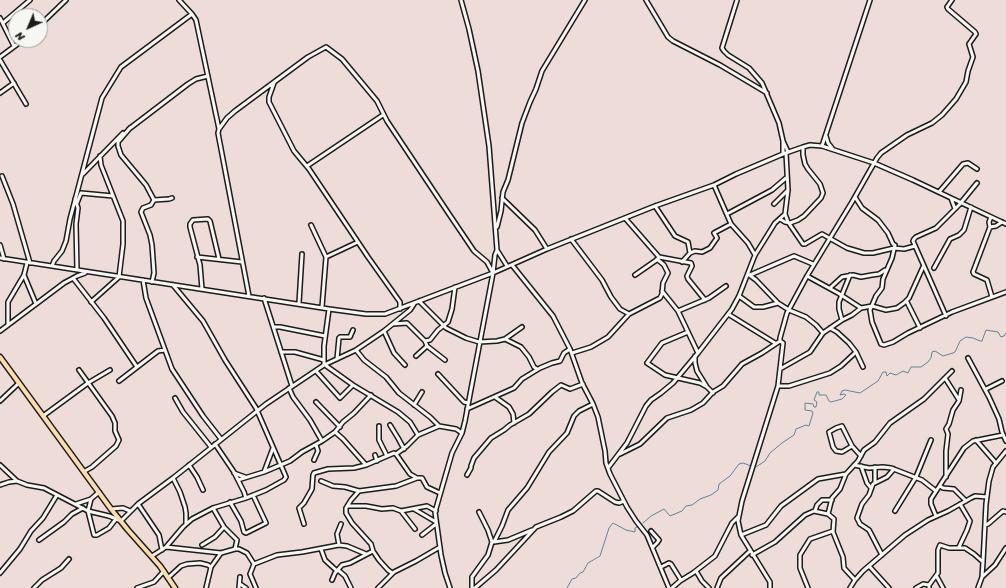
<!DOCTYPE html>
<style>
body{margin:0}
#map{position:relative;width:1006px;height:588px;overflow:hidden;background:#eedcd9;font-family:Sriracha,sans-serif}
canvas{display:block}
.north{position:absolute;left:8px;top:8px;width:40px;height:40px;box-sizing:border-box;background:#f6f6f2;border:1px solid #9f9f9c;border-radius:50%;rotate:224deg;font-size:11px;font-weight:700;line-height:16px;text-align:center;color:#1c1c1c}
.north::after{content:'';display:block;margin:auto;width:14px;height:18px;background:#1c1c1c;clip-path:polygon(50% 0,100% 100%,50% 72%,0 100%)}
</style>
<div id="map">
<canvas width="1006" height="588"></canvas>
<div class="north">N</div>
</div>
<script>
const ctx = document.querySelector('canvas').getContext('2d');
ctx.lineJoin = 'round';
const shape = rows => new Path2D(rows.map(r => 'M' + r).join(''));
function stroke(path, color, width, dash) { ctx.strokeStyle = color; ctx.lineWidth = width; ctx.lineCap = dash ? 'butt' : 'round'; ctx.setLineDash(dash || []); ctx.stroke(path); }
const stream = shape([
 [756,467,765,461,770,453,782,443,794,435,796,429,806,425,809,426,813,413,812,411,805,410,805,403,813,404,814,407,816,407,817,402,814,400,817,392,819,392,819,395,826,395,829,401,831,402,842,399,846,395,844,394,840,395,842,391,845,390,860,393,878,381,883,372,886,372,887,376,890,373,896,375,903,371,908,373,911,367,921,367,928,362,931,358,932,352,935,351,943,356,953,353,955,352,960,341,966,337,973,338,980,341,982,341,986,330,998,332,1001,337,1004,336,1006,333],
 [643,523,651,516,664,509,670,516,682,511,686,506,692,505,700,499,711,495,718,490,719,484,730,476,739,464,743,463,751,466],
 [567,588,572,579,576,578,580,573,583,572,588,563,600,556,609,528,613,523,626,530,635,532,635,528,639,526]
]);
const minor = shape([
 [179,0,192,14,196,20,219,129,218,133,249,296],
 [646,0,668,37,673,41,720,65,767,93],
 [737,0,722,48,724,51,728,55,749,68,762,83,779,123,783,141,783,154],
 [0,18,14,46],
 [3,23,30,0],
 [40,25,66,0],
 [0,57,23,40],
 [0,60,26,104],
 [274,83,269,97,269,102,294,151,309,169,368,257,400,302,400,309],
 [0,93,14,83],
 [130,128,118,142,118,146,121,155,146,185,154,200,151,205,143,208,141,212,150,235,152,245,154,273,152,282],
 [129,129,188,84,196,79,208,76],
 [219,129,227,118,235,111,308,57,326,47,342,59,377,101,387,121,449,214,474,251,487,262,493,273],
 [826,136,828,143,832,148],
 [783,141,788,152],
 [822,146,870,0],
 [786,153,788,190,785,214,788,222,803,244,805,244,822,234,847,248,864,253,873,253,894,248,904,249,915,246],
 [307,166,383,115],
 [83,174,123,133],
 [2,176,13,204,30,263],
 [714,185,731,224,748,243,755,255],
 [939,192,963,164,968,163,977,169],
 [855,197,862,208,878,220,888,233,893,244,895,245,892,258,883,279,882,288,876,296,870,310,872,322,881,344,884,345,893,342,908,333,952,312,1006,292],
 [502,198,535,230,547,249],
 [951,198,955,209],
 [75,199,78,208,76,224,77,270],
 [154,200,169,199,172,198],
 [77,203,81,193,113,196],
 [774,204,788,190],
 [655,206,675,236,688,242,690,253,682,262],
 [727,214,772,190,786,178],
 [991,217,989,222,990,227,973,272,974,274,987,280,992,297],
 [625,218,659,257,691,263,692,266,687,276,688,279,705,300],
 [780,219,785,222,790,223,798,220,804,216,821,198,823,193,820,184,808,169,805,164,803,155,803,147],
 [311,225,326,257],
 [497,227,501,211,503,192,508,180,522,123,530,102,536,89,542,71,585,0],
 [990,227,996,226,1002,222],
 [571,239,602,280,611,297,620,309,629,314],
 [0,245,4,259],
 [497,250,507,266],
 [690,253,695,251,702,252,710,248,717,238,714,233,731,224],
 [197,257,242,262],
 [0,258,329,309,366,314,385,314,493,273,547,249,655,206,714,185,736,174,783,154,803,147,810,145,822,146,874,163,913,180,1006,224],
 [27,263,24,275,36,304],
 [512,265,553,316,570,349,582,383,593,404,598,417,605,451,606,463,610,474,627,507,636,521,647,535,669,588],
 [52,266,54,261,62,251,66,241,70,219,102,98,121,67,192,14],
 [934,268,950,239,959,235,964,230,971,207],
 [748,274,756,280,778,303,789,310,806,317,816,325,823,333],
 [635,275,658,259],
 [750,275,794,256,813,264],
 [807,276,838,293,861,308],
 [73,278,104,318,137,367],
 [143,280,146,298,172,369,203,416,221,439],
 [830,288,842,277,853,275,861,277,872,275,879,274,885,270],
 [202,289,200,265,190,227,190,224,193,220,208,219,210,221,219,259],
 [662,291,678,311,698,353],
 [739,296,754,307,763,307,778,303],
 [264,298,292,386],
 [419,301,446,328,466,338,479,342,497,341,505,339,522,327],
 [91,302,119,277,123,244,123,221,101,165,100,156],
 [907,302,920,328],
 [299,303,302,254],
 [322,307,326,257,358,242],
 [678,311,709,298,726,286],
 [728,314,775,343],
 [946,316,913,241,914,239,916,237,936,228,959,205,977,183],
 [842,320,839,309,839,302,850,275],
 [393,324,407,323,425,341,427,346,445,360],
 [8,325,8,302,24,275],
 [274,327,280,327,325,336],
 [830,328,837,332,849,343,856,352,863,367],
 [0,331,64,283,77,276,85,273],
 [384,331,394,353,405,365],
 [688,332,662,343,647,363,665,375,700,383,707,387],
 [505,339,521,347,529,357,534,367,537,369],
 [425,341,430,340,438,330,448,322,452,309,455,287],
 [356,350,364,360,386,377,399,393,430,417,439,426,456,429,462,433],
 [281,352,295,352,324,360],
 [572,353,591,347,608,337,629,314,660,298,662,294,663,283,668,273,664,265,657,259],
 [416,356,427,346],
 [695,356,695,363,697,371,707,387,713,393],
 [968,358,989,397,999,419,1002,432,1006,441],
 [337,359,339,338,340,337,350,337,353,330],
 [324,365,324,346,329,309],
 [325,365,353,385,398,412,410,422,418,435],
 [780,369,810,352,823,333,842,320,852,315,861,308,872,306,886,310,897,308,904,303,909,298,923,267],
 [79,370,112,416,115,423,115,431,119,440,116,446,92,467,85,471],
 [316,371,340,398,353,385],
 [438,374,464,402,468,403],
 [945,378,959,400],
 [119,381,158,351,165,350],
 [778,386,789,386,830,373,841,366,856,352],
 [289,388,293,397,310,420,322,441],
 [986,389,1002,381],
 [495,397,509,407,513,414,514,423],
 [175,398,183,412,211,447],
 [0,401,19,383],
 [316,402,340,427],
 [414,405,422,392],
 [467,409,514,388,522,379,540,368,552,363,560,361,564,353,570,349],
 [43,416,88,383,110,370],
 [390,425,398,438,404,449],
 [379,426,379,440,387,456],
 [335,432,343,439,366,465],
 [976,440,996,463],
 [215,444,234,472,244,492,246,498],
 [852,446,842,452,836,451,833,447,829,432,836,428,842,426,852,446,861,456],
 [396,454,407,446,418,435,439,426],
 [620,454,640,444,667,418,691,410,703,403,713,392,723,386,742,364,762,353,780,341],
 [375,455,377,461],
 [314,460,318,451,316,445],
 [0,465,17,481,9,482,0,485],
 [189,465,197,477,203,490],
 [854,465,869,468,883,467,891,468,922,480,936,491],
 [861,466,867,483,871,488],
 [875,467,875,482],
 [608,468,627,443,646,406,651,400,661,393,673,383,698,353,732,309,739,296,755,255,775,223,785,214],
 [264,472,273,448],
 [234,473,245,477],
 [467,475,471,468,471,466,474,458,491,438,504,430,510,425,529,414,552,392,561,385,570,389,583,384],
 [946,477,946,451,948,434,946,429,949,424,953,410,959,401,961,390],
 [173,478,180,492,185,507,186,513,186,524],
 [238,480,264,472,290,461,302,452,322,441,335,432,343,422,354,413,371,395],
 [17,481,27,485,44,488,88,511,109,516,121,521,138,504,173,478,266,404,324,365,356,350,384,331,410,310,414,304],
 [321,481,333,486,345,487,359,491,396,486,417,478],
 [940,486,943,488,954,489,966,501],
 [359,491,351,500,346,508,346,513,352,523,371,544,373,551,379,560,388,570,392,573],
 [91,499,88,511,94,535,97,535,109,528,116,519],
 [230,502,241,521,244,532,246,533,266,523,253,495],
 [76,504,91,499,99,492],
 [138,504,159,535,162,550],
 [349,506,366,506,382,509,393,508,401,511,427,506,436,511],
 [213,508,224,527,237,540,235,549],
 [111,509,123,508,130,511],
 [414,509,436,522],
 [401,511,415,529],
 [815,511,817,505,822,500,832,500],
 [895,511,916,477,931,440],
 [828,514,832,498,840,489,846,474,858,461,864,450,875,442,890,423,924,399,952,371],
 [936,516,931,504,931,499,964,448,973,441,1003,435],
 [304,524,299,508,304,503,312,489,313,475,314,473,328,469,354,468,366,465,394,453,396,454,410,474,417,478,422,478,427,487,440,493],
 [985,525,988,524,1003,511,1006,512],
 [651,531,659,540,657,543,653,547],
 [422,535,436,524],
 [741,535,766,525,781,506,818,479,846,474],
 [39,540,64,522,72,514,83,508],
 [494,542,502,526,508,510,527,488,549,452,567,433,574,416,579,411,593,404],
 [494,542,508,540,532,530],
 [202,545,215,537,224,527],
 [339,545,337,534,341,524],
 [166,547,221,553,235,549,239,549,247,553,254,564],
 [959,547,967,530,970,521,960,504],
 [321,549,325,560,337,571],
 [752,555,775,542,805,515,814,511,828,514,834,519,833,532,843,557,844,568,855,580],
 [882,555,869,530,860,524,857,518,862,504,869,495,873,484,887,477,894,469],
 [152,556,166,547,183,527,192,519,213,508,246,498,266,490,284,480,286,477,256,408,225,360,203,321,173,285],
 [869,566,889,588],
 [661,567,669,563,671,564,681,580],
 [338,570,345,576,351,588],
 [696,571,702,581,709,588],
 [0,573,20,549,31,531,43,518,57,495],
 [169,577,181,566,187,564,200,563,208,565,211,567],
 [937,577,943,588],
 [982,577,995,565,1006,548],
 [332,580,335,573,342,565,350,563,373,551],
 [240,584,246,588],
 [34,588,42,580,61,568,69,559],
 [137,588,154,582,164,571],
 [206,588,211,567,221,553],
 [239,588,240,577],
 [256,588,250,574,254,564,277,555,302,552,339,545,347,546,366,554],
 [378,588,394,572,416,561,440,547],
 [450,588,445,573,441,555,435,512,452,453,462,433,465,421,493,273,495,255,497,250,489,146,478,71,469,29,461,0],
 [472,588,472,577,488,555,492,542,488,530,479,512],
 [475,588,496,570,536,527,561,517,573,511,596,491,598,491,615,502,619,503,624,501],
 [672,588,680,581,693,573,715,556,732,523,738,517],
 [717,588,721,578,750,551],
 [770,588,770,582,741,535,738,521,742,501,778,386,783,343,780,341,780,338,787,313,807,276,852,202,877,158,881,153,907,135,932,123,942,115,956,99,966,82,968,71,973,57,969,44,976,34,975,32,948,9,947,7,952,0],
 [808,588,800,568,800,555,810,539,833,531],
 [850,588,855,580,863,571,905,535,928,520,948,511,971,498,975,496,987,497],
 [916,588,923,584,929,585],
 [929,588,929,585,938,573,938,550,940,545,949,548,965,548,974,554,983,562],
 [978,588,982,577,983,562,986,504,989,481,993,467,1006,451]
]);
const major = shape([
 [0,357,111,509,128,530,160,566,175,588]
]);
stroke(stream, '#5e8698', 1);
stroke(minor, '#1c1c1c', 6);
stroke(major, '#1c1c1c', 7);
stroke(minor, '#f6f6f2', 3);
stroke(major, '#fcdcac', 4);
</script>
